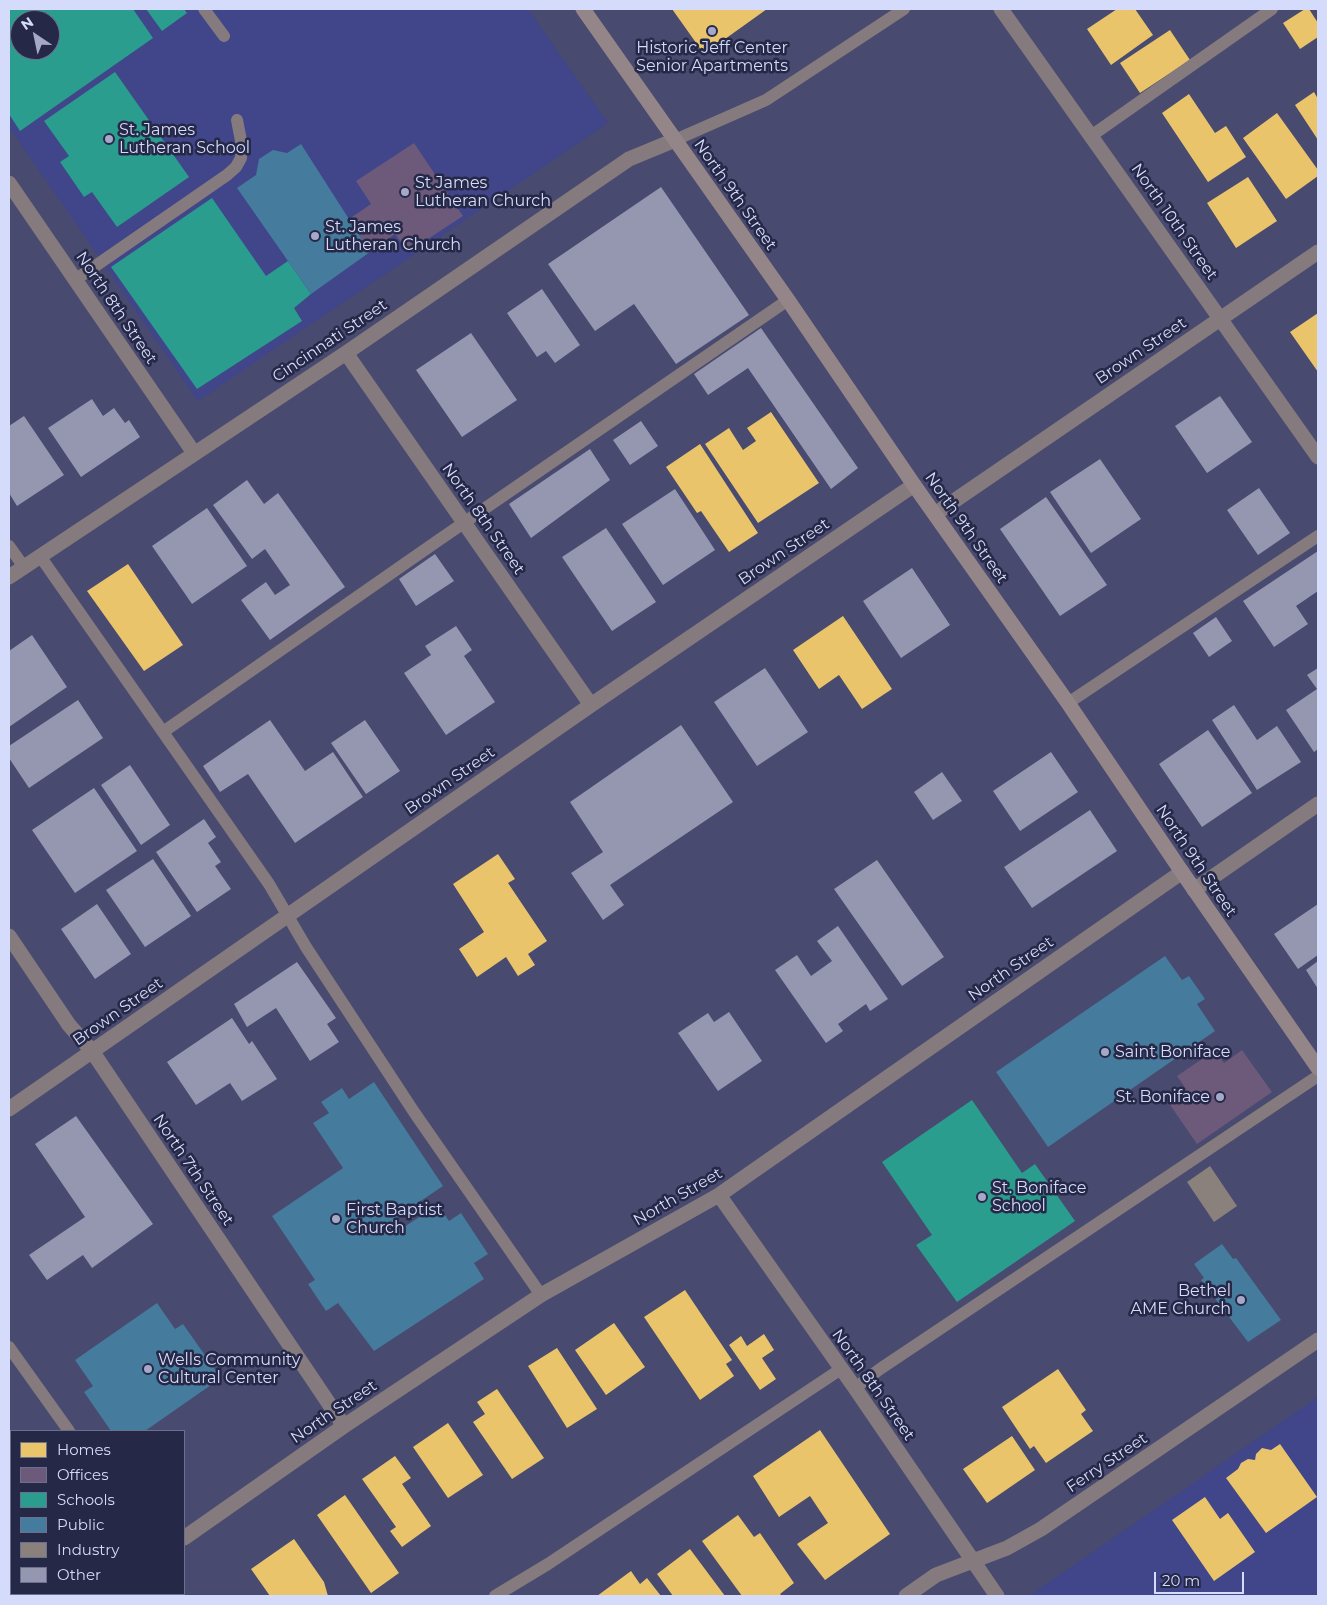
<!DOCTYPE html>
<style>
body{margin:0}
#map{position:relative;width:1327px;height:1605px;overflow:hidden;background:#484a6f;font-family:Montserrat,sans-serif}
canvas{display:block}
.frame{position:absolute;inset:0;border:10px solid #d5dbfa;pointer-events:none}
.legend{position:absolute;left:10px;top:1430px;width:175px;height:165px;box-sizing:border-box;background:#252846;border:1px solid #6b708e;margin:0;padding:6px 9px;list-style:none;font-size:15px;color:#d5dbfa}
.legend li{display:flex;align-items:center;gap:10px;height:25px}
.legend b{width:25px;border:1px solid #6b708e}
.north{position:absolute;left:10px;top:10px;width:50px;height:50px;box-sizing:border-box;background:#252846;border:1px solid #6b708e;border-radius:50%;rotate:326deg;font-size:14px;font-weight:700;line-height:20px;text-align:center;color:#d5dbfa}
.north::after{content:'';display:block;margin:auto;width:18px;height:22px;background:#a4a8c9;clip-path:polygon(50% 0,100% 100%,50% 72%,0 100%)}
.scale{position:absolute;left:1154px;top:1572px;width:90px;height:22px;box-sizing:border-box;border:2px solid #d5dbfa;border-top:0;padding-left:6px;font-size:15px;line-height:18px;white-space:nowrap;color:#d5dbfa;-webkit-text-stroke:4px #252846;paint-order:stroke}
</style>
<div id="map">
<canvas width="1327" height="1605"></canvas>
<div class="frame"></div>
<ul class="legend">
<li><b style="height:14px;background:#e9c46a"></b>Homes</li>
<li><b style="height:14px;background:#6d597a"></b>Offices</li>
<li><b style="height:14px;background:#2a9d8f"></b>Schools</li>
<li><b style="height:14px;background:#457b9d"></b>Public</li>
<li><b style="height:14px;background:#8a817c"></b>Industry</li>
<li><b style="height:14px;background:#9597b0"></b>Other</li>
</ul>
<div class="north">N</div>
<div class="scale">20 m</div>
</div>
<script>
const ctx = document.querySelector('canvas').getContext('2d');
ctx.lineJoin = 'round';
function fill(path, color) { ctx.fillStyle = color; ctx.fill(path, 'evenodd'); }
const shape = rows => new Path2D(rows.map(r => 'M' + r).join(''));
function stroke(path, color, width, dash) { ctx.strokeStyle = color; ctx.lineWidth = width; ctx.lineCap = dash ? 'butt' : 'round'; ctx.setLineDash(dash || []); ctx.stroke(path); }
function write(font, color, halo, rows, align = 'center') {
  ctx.font = font + ' Montserrat,sans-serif'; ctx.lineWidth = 5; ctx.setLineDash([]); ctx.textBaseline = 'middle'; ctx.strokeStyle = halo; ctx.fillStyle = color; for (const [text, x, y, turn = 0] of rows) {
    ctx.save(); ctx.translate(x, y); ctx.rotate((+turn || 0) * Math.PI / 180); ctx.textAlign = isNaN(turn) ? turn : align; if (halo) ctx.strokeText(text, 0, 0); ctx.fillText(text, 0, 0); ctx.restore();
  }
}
const built = shape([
 [9,9,528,9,608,123,198,401,9,127],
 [20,20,50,20,50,50,20,50],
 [1318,1397,1318,1596,1029,1596]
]);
const homes = shape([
 [672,9,767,9,704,54],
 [1117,9,1135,9,1153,35,1111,65,1087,29],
 [1305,9,1309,9,1318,23,1318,37,1300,49,1283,23],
 [1170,30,1190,60,1140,93,1120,63],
 [1314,92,1318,99,1318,140,1295,105],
 [1189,94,1215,133,1226,126,1246,157,1208,182,1162,113],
 [1277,113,1318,170,1318,176,1286,199,1243,138],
 [1248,177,1277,221,1236,248,1207,203],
 [1318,313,1318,372,1290,332],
 [771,412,819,483,758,523,705,444,729,428,743,450,756,441,747,428],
 [700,444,758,533,729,552,701,511,697,513,666,467],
 [128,564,183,645,144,671,87,591],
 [843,616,892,689,862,709,839,675,819,689,793,650],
 [498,854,515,879,508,883,547,941,528,954,535,965,518,976,506,957,477,977,459,949,484,932,453,884],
 [685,1290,732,1360,726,1364,734,1376,700,1400,644,1317],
 [614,1323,645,1367,606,1395,575,1350],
 [764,1334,774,1350,762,1358,776,1379,760,1390,729,1345,741,1336,747,1346],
 [557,1348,597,1409,567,1428,528,1366],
 [1058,1369,1086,1410,1081,1414,1093,1431,1046,1463,1034,1446,1030,1449,1002,1407],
 [497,1389,544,1458,512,1479,473,1422,485,1414,477,1402],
 [448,1423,483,1475,448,1498,413,1447],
 [820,1430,890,1534,825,1580,797,1544,828,1523,810,1496,779,1517,753,1476],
 [1012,1436,1035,1470,987,1503,963,1469],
 [1280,1444,1317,1497,1266,1533,1226,1478,1238,1469,1241,1463,1248,1459,1255,1460,1256,1454,1262,1448,1271,1450],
 [395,1456,411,1478,402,1484,431,1526,402,1547,390,1531,396,1527,362,1479],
 [345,1495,399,1573,371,1593,317,1515],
 [1205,1497,1220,1519,1228,1513,1255,1552,1214,1581,1172,1520],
 [738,1515,754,1537,760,1533,794,1583,780,1594,782,1596,742,1596,702,1541],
 [294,1539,324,1582,328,1596,270,1596,251,1569],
 [690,1549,725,1596,673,1596,657,1574],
 [631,1571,640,1584,647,1578,661,1596,597,1596]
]);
const offices = shape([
 [414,143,463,216,408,252,395,234,370,252,349,219,371,204,356,181],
 [1215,1050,1224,1063,1242,1050,1272,1092,1197,1144,1168,1102,1186,1089,1177,1076]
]);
const schools = shape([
 [9,9,133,9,153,38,20,131,9,114],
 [20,20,50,20,50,50,20,50],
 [146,9,184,9,187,13,162,31],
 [115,72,189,177,117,227,92,192,84,197,60,162,69,156,44,121],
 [212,198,266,276,288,261,311,294,294,308,302,321,197,389,111,267],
 [972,1100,1022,1173,1035,1164,1075,1221,957,1302,916,1245,932,1235,882,1162]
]);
const public = shape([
 [301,144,370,252,311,294,237,188,256,175,259,159,273,150,287,153],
 [1165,956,1182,980,1189,976,1205,999,1197,1004,1215,1031,1048,1147,996,1072],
 [374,1082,443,1186,397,1217,404,1227,438,1205,449,1221,461,1213,488,1254,474,1263,484,1279,374,1351,338,1303,326,1311,308,1284,315,1280,272,1216,343,1168,313,1123,329,1113,321,1102,342,1088,349,1099],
 [1222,1244,1233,1259,1236,1258,1281,1320,1248,1342,1201,1280,1204,1278,1194,1264],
 [157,1303,175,1329,183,1324,221,1378,145,1431,111,1431,84,1392,93,1386,75,1360]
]);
const industry = shape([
 [1210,1166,1237,1206,1214,1222,1187,1182]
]);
const building = shape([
 [661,187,749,315,676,364,634,304,595,331,548,264],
 [542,289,580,345,555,363,546,351,537,357,507,313],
 [761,328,858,468,831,489,748,368,708,395,694,374],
 [471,333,517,400,462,437,416,370],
 [1220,396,1252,442,1207,473,1175,426],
 [92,399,103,416,114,408,125,423,129,420,140,437,81,477,48,428],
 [24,416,64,475,17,506,9,493,9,426],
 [641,421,658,446,630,465,613,440],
 [590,449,610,480,531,538,509,504],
 [1100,459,1141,519,1091,553,1050,492],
 [247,480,264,504,278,493,345,587,270,640,241,600,266,582,275,595,290,585,265,549,252,559,213,505],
 [1259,488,1290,533,1258,555,1227,510],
 [675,489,715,550,663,585,622,524],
 [1046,497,1107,585,1060,616,1000,529],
 [207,508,247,566,192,604,152,546],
 [606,528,656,602,612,631,562,557],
 [1318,551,1318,591,1296,606,1308,624,1274,647,1243,601],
 [435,554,454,581,416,606,399,579],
 [912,568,950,625,901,658,863,601],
 [1216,617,1232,641,1209,657,1193,633],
 [456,626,472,650,464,656,495,702,446,735,404,673,431,655,425,646],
 [32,635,67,687,9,727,9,651],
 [765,668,808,732,757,766,714,702],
 [1318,668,1318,749,1314,752,1286,710,1317,689,1307,675],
 [78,700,103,738,29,788,9,758,9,746],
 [1234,705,1257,740,1277,726,1301,762,1257,790,1212,720],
 [270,720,305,771,333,752,363,797,295,843,248,774,220,792,203,766],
 [365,720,400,771,366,794,331,743],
 [681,725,733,802,610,885,624,905,603,920,571,873,603,852,570,802],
 [1208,730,1252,793,1202,827,1159,764],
 [1051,752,1078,792,1020,831,993,791],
 [130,765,170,825,141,845,101,785],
 [942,772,962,801,933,820,914,792],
 [94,788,137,851,75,893,32,830],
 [1090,810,1117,851,1032,908,1004,867],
 [204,819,216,837,208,843,221,862,215,866,231,889,197,912,156,852],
 [153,859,191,916,145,947,106,890],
 [877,860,944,957,902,986,834,889],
 [97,904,131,954,95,979,61,929],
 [1318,904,1318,955,1298,969,1274,934],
 [838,926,888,999,870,1011,866,1004,838,1024,843,1031,826,1043,775,970,797,955,811,976,832,961,817,941],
 [1318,961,1318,989,1306,970],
 [297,962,336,1018,327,1024,339,1042,310,1061,276,1008,247,1027,234,1004],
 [729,1012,762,1061,718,1091,678,1033,708,1013,714,1022],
 [232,1018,249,1044,252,1041,277,1079,242,1101,230,1083,196,1105,167,1062],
 [76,1116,153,1224,92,1268,83,1255,47,1280,29,1255,85,1217,35,1144]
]);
const lane = shape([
 [204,9,224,36],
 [1091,136,1272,9],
 [675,140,766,100,904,9],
 [75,280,227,175,236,167,241,158,242,146,237,120],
 [9,546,24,567],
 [40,556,269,884,306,947,414,1112,541,1295],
 [1068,703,1318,536],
 [163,732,436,542,788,300],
 [9,1347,69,1431],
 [855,1388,880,1369,1318,1076],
 [495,1596,548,1564,841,1369]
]);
const street = shape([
 [1001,9,1318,457],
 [9,183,194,453],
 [346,353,591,705],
 [935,514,1318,252],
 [9,577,346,353,629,159,675,140],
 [1194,890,1318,804],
 [9,936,69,1025,92,1051,344,1426],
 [9,1109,591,705,914,485],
 [719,1195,855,1388,997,1596],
 [184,1538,344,1426,541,1295,719,1195,1182,872],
 [100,1596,103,1594],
 [906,1596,936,1575,1007,1548,1041,1529,1318,1340]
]);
const secondary = shape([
 [583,9,788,300,914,485,1068,703,1182,872,1318,1068]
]);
const markers = [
 [712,31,5,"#a4a8c9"],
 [109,139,5,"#a4a8c9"],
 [405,192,5,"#a4a8c9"],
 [315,236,5,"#a4a8c9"],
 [1105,1052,5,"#a4a8c9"],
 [1220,1097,5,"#a4a8c9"],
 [982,1197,5,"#a4a8c9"],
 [336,1219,5,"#a4a8c9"],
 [1241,1300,5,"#a4a8c9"],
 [148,1369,5,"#a4a8c9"]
];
const poiNames = [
 ["Historic Jeff Center",712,48,"center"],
 ["Senior Apartments",712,66,"center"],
 ["St. James",119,130],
 ["Lutheran School",119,148],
 ["St James",415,183],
 ["Lutheran Church",415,201],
 ["St. James",325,227],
 ["Lutheran Church",325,245],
 ["Saint Boniface",1115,1052],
 ["St. Boniface",1210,1097,"right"],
 ["St. Boniface",992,1188],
 ["School",992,1206],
 ["First Baptist",346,1210],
 ["Church",346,1228],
 ["Bethel",1231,1291,"right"],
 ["AME Church",1231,1309,"right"],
 ["Wells Community",158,1360],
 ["Cultural Center",158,1378]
];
const streetNames = [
 ["North 9th Street",735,195,55],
 ["North 10th Street",1174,222,55],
 ["North 8th Street",116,308,56],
 ["Cincinnati Street",330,341,-34],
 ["Brown Street",1141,351,-34],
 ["North 8th Street",483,519,55],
 ["North 9th Street",966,528,55],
 ["Brown Street",784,552,-34],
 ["Brown Street",450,781,-35],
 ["North 9th Street",1196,861,56],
 ["North Street",1011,969,-35],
 ["Brown Street",118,1012,-35],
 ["North 7th Street",193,1170,56],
 ["North Street",678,1197,-30],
 ["North 8th Street",873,1385,55],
 ["North Street",334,1412,-34],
 ["Ferry Street",1107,1463,-34]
];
fill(built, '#414589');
fill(homes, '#e9c46a');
fill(offices, '#6d597a');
fill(schools, '#2a9d8f');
fill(public, '#457b9d');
fill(industry, '#8a817c');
fill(building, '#9597b0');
stroke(lane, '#857a7d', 12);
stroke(street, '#857a7d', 15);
stroke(secondary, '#948688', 15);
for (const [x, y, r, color] of markers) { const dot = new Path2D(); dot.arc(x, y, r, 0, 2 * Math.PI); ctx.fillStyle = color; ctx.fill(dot); stroke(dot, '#252846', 2); }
write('16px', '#d5dbfa', '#252846', poiNames, 'left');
write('16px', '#d5dbfa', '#252846', streetNames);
</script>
